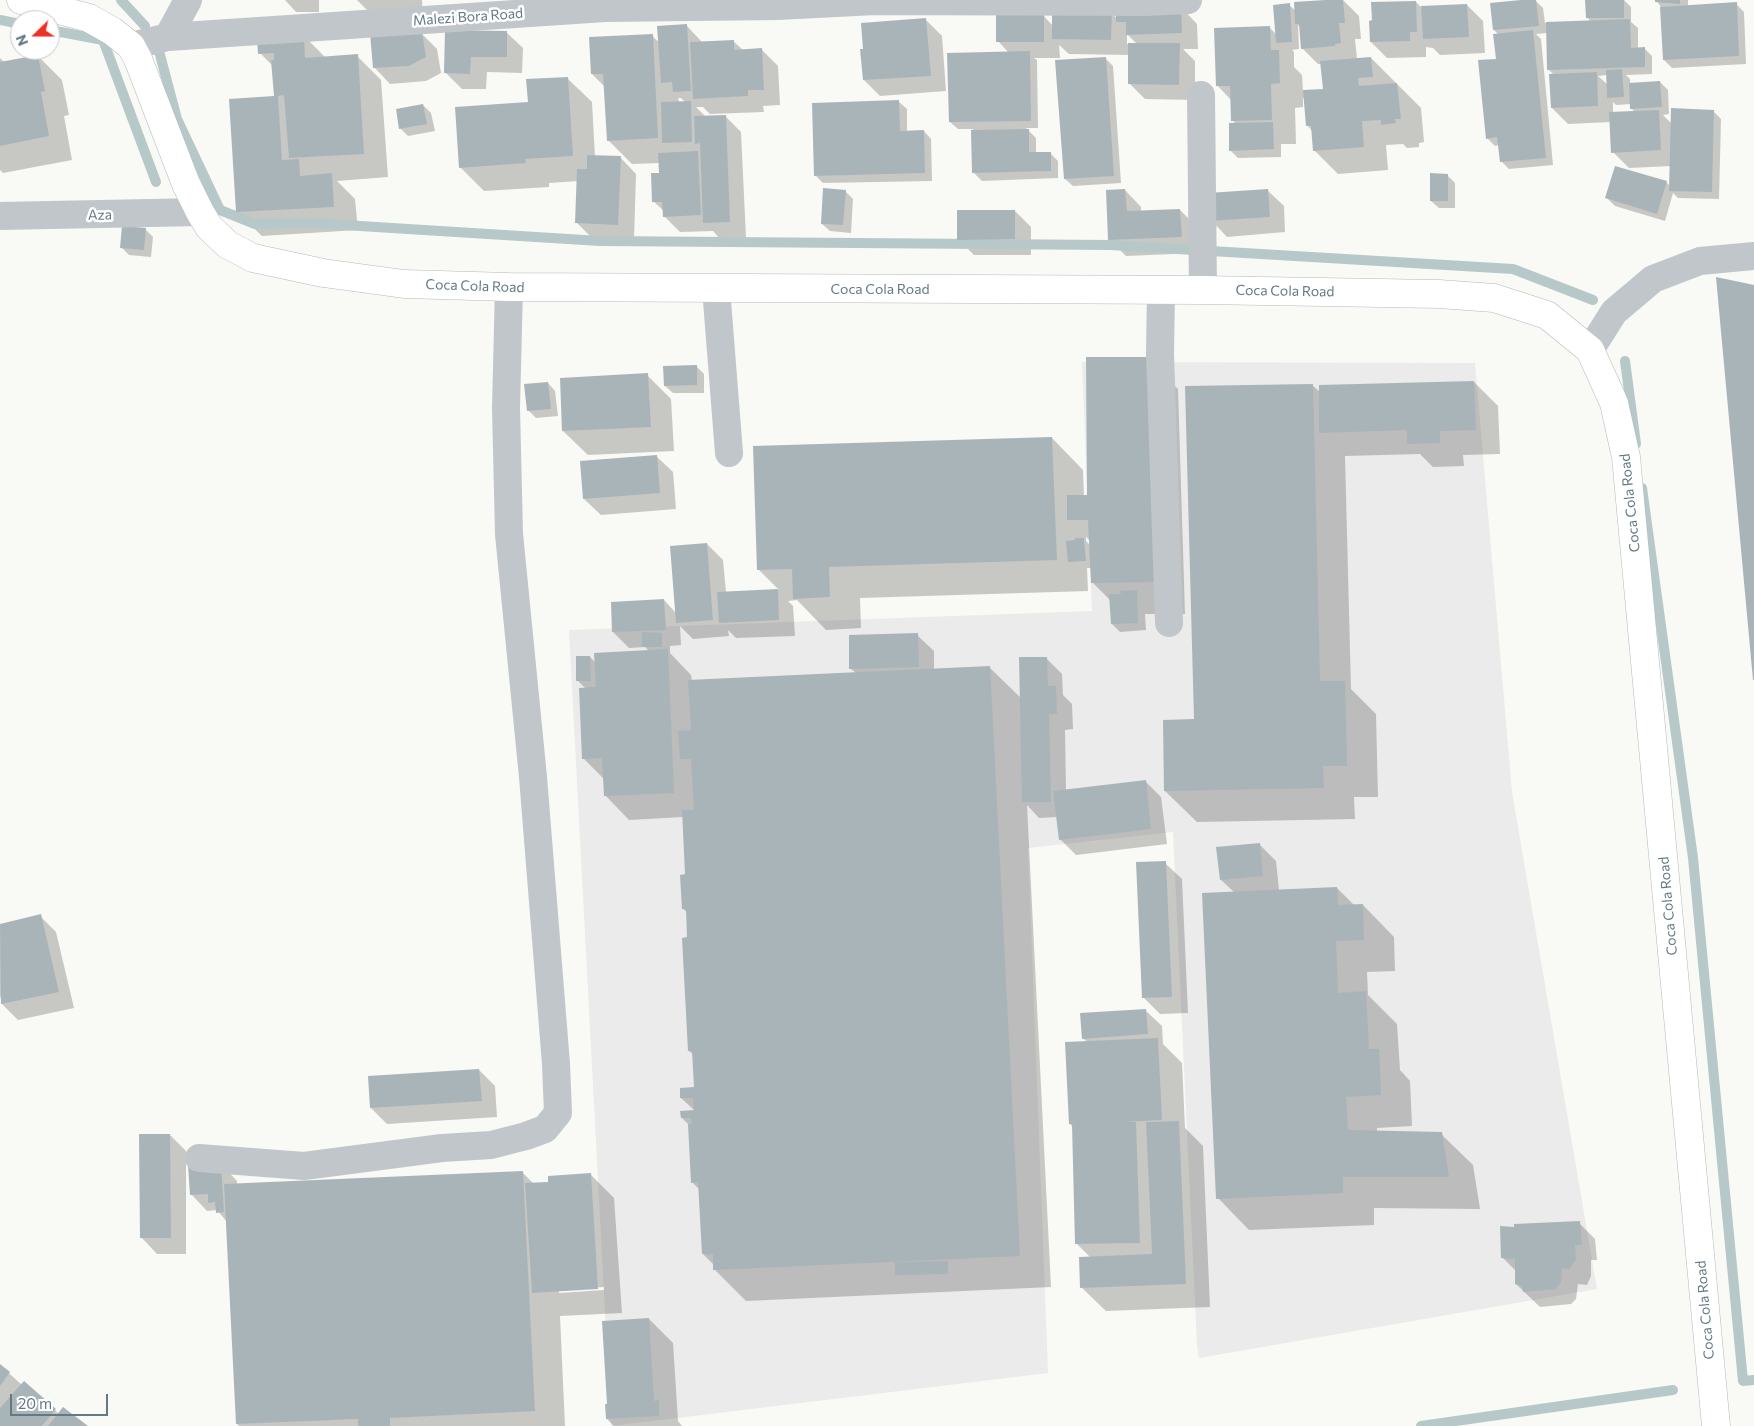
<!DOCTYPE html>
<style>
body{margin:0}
#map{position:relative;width:1754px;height:1426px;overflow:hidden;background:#f9f9f6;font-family:Commissioner,sans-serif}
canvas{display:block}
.north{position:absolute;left:10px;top:10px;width:50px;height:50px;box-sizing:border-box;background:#fff;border:1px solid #c1cacd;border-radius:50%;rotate:248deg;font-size:14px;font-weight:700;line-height:20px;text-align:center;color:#637a83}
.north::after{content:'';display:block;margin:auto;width:18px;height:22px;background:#eb3224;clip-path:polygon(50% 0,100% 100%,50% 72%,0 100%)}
.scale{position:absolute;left:10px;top:1394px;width:98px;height:22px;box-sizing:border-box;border:2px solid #637a83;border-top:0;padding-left:6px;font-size:15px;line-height:18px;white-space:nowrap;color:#637a83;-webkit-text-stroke:4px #fff;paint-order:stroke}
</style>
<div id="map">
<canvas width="1754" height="1426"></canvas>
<div class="north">N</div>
<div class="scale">20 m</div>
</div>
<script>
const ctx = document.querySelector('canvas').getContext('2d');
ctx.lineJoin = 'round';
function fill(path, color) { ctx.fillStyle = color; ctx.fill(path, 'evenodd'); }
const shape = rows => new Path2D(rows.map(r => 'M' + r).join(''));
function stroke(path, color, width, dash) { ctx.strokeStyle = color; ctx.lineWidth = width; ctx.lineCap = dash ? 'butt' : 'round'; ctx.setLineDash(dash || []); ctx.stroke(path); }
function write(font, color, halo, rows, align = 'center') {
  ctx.font = font + ' Commissioner,sans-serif'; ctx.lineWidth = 5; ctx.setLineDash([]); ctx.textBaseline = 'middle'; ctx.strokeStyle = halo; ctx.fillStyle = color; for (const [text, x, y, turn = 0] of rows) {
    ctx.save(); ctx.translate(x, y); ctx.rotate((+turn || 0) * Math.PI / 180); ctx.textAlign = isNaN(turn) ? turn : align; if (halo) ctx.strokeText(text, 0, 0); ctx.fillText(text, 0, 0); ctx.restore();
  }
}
const built = shape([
 [1082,362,1475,363,1512,792,1597,1289,1199,1358,1197,1345,1173,832,1028,848,1048,1373,611,1426,569,630,1092,611]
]);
const shadow = shape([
 [285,0,319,0,319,12,296,12],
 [357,0,422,0,423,17,376,19],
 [1343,0,1359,16,1361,39,1355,39,1357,59,1371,58,1421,108,1424,142,1419,143,1419,147,1407,148,1403,144,1386,145,1388,170,1338,174,1314,150,1312,131,1308,126,1305,98,1303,98,1303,107,1295,108,1296,144,1281,144,1281,157,1238,158,1230,150,1236,124,1232,120,1231,100,1217,85,1270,28,1277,35,1289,5,1296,11],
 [1298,25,1301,28,1302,48,1318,64,1322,64,1324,90,1303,91,1302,75,1294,67,1294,52,1292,50,1299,49],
 [1535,0,1543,8,1545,23,1591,22,1587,17,1587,0,1624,0,1631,7,1631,22,1638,28,1638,49,1644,48,1652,56,1652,74,1626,75,1630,79,1630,84,1660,82,1668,90,1669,114,1663,115,1672,124,1713,111,1721,119,1719,199,1678,198,1673,193,1665,221,1615,206,1607,198,1666,182,1670,186,1671,166,1629,168,1613,152,1611,122,1568,124,1552,108,1554,75,1548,69,1547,33,1536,34,1541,39,1553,165,1509,169,1501,161,1499,145,1495,146,1487,138,1499,35,1494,30],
 [1607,75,1608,85,1598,76],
 [1613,102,1616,105,1631,104,1631,108,1635,112,1613,113],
 [1656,0,1688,0,1688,6,1736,4,1744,12,1746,64,1672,68,1664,60,1661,7],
 [1416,2,1421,7,1467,5,1483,21,1485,53,1440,55,1433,48,1426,47,1426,57,1387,58,1371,42],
 [1181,7,1197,24,1198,49,1183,49,1195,61,1195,100,1145,99,1129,83,1129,55,1069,54,1059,45,1060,58,1034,58,1037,60,1038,128,1026,128,1036,138,1036,153,1050,153,1058,161,1058,178,982,181,974,173,973,129,958,129,950,122,1009,53,998,41,1043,15,1053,26,1111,13,1118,19],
 [1127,34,1137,44,1127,44],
 [926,20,942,36,946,91,880,96,864,80],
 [686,25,702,42,733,41,743,50,761,49,778,66,780,105,763,106,764,112,710,114,703,107,696,107,706,117,725,116,741,132,746,238,720,239,713,231,680,232,664,216,664,211,653,201,660,174,660,163,632,164,608,140,605,87,592,74,652,36,660,43],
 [678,98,681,98,685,102,679,102],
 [506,32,523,48,522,73,487,72,486,89,462,89,446,73],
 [421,33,437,49,441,73,426,81,390,84,374,67],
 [303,35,326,58,357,56,381,80,388,177,337,181,355,199,358,230,262,236,237,212,275,97,273,66,260,53],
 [38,56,62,80,69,115,64,116,72,160,3,173,0,170,0,58,4,62],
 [1105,58,1113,66,1121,183,1073,186,1065,179],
 [567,78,592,102,595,157,620,157,636,174,634,240,593,239,577,223,578,181,549,183,549,187,484,191,460,167,529,103],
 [899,102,907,109,907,132,924,131,931,139,932,181,823,183,815,175],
 [423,105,431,113,435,131,408,136,400,128],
 [1447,175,1455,183,1455,208,1439,208,1431,201],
 [1125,190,1141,207,1141,212,1180,210,1196,226,1197,253,1126,256,1110,240],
 [1267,190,1284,206,1285,232,1227,237,1211,220],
 [845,191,853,199,851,233,830,231,822,224],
 [1015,211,1031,227,1031,255,974,255,958,239],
 [145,229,153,237,151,257,129,255,121,247],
 [1146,358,1178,389,1185,614,1145,614,1146,630,1120,632,1112,624,1111,601,1092,582,1092,568,1087,568,1088,591,860,598,861,628,826,630,797,600,788,601,793,606,795,636,736,638,728,630,729,636,693,639,680,626,681,645,670,646,670,653,691,675,692,681,856,673,850,668,917,635,934,651,934,670,989,667,1021,698,1046,658,1062,674,1063,695,1072,704,1073,729,1065,730,1066,790,1145,781,1161,797,1167,844,1076,855,1060,839,1057,817,1039,818,1027,805,1051,1287,746,1301,715,1270,714,1265,703,1254,699,1189,692,1182,689,1125,682,1118,695,1111,681,1098,695,1088,694,1055,689,1051,689,938,687,912,683,909,686,875,683,817,629,820,605,795,605,780,583,758,586,689,578,681,590,657,596,663,649,651,645,647,629,648,613,632,664,600,676,613,707,544,723,560,726,592,779,590,758,569,1052,438,1083,470,1084,496,1088,496],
 [1086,537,1090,541,1091,546,1086,541],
 [696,366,704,374,704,393,673,393,665,386],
 [647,375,671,399,674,451,588,455,563,431],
 [1474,382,1498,406,1500,454,1463,455,1464,466,1433,467,1420,454,1345,456,1351,689,1376,714,1378,797,1354,797,1355,819,1197,822,1165,791,1195,721,1312,385,1320,392],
 [548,383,555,391,558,416,536,418,528,410],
 [656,456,673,472,676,509,601,515,584,499],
 [1259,844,1276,861,1279,890,1337,888,1354,905,1363,905,1394,937,1395,971,1367,972,1368,995,1397,1024,1400,1070,1410,1081,1412,1126,1377,1128,1377,1132,1441,1134,1473,1165,1480,1209,1374,1208,1374,1225,1249,1230,1218,1198,1234,892,1221,880],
 [1165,863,1182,879,1188,1013,1160,1014,1143,997],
 [40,916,56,932,74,1008,18,1020,2,1004,0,995,0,926],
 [1145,1010,1162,1026,1163,1044,1182,1063,1185,1128,1203,1146,1210,1307,1106,1311,1081,1287,1091,1258,1077,1244,1073,1127,1070,1124,1087,1042,1083,1038],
 [479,1070,495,1086,497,1117,387,1124,371,1108],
 [170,1135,186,1151,186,1254,157,1254,141,1237],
 [221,1164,237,1181,237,1185,523,1173,534,1184,549,1183,590,1174,614,1198,622,1313,560,1316,565,1426,239,1426,237,1424,227,1222,217,1210,207,1211,191,1194],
 [604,1287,604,1290,559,1293,559,1290],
 [1579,1223,1595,1239,1597,1260,1591,1260,1591,1276,1587,1285,1578,1284,1576,1299,1571,1304,1540,1307,1516,1284,1516,1271,1502,1257,1515,1228],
 [649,1319,673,1343,678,1421,682,1426,614,1426,607,1419,608,1405],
 [0,1365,22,1385,24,1382,59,1414,86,1426,0,1426]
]);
const stream = shape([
 [121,0,145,26],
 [0,20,20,24],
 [50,30,103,40,156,182],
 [159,51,177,119,220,210,255,224,312,223,600,241,1110,245,1513,269,1593,300],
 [1625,361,1636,444],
 [1642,488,1693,858,1743,1381,1754,1380],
 [1421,1426,1673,1390]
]);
const building = shape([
 [1325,0,1343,0,1345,23,1339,23,1341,43,1335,44,1335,46,1301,49,1299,24,1295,24,1294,2],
 [1521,0,1536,0,1539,26,1493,30,1490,3],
 [1585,0,1624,0,1624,18,1586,18],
 [1655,0,1680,0,1680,4,1655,2],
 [1416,1,1417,32,1410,32,1410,41,1370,42,1369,21,1372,20,1371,2],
 [1737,2,1739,56,1663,60,1660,7],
 [1290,3,1292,42,1276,43,1273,5],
 [1467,4,1469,37,1423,39,1421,6],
 [1181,6,1182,33,1126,35,1126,22,1116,22,1116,8],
 [1052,11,1112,12,1111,40,1052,39],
 [996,14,1044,14,1044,42,996,42],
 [926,18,931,76,863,80,860,49,863,49,861,23],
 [1630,19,1631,48,1645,47,1645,67,1547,70,1546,22],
 [687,24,691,91,673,92,672,82,661,83,657,26],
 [1270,26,1271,50,1279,50,1280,83,1271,84,1272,120,1231,121,1230,86,1216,86,1214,28],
 [445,30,507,31,507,57,471,57,470,74,444,73],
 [1533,30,1546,158,1500,162,1497,137,1486,139,1478,60,1496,59,1493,34],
 [422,32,426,57,409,66,373,68,370,33],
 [304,34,305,58,358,54,364,154,289,158,284,95,278,96,282,160,299,159,300,176,332,173,334,207,236,212,229,99,274,96,271,60,274,60,274,53,258,54,257,37],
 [653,34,658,138,607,141,603,74,591,74,589,37],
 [734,40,734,50,762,48,764,90,748,90,748,96,693,99,690,42],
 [1128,43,1180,43,1179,85,1128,84],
 [1030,51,1031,121,949,122,947,53],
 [38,55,45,91,41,92,49,136,0,146,0,62],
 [1106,57,1114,176,1064,179,1055,60],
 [1371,57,1373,77,1358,78,1359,86,1397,83,1401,119,1395,119,1396,123,1381,125,1381,120,1362,121,1364,147,1313,151,1311,126,1306,126,1303,90,1323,89,1320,61],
 [1622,69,1624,97,1607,98,1606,70],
 [1597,72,1598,106,1551,108,1549,74],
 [568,77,573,156,525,159,526,163,459,168,455,107,528,102,526,79],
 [1660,81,1662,107,1630,109,1629,83],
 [899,100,900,131,924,130,925,173,814,176,812,103],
 [691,101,692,142,662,143,661,102],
 [423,104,427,124,399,129,396,109],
 [1671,108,1714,110,1712,192,1669,191],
 [1659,110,1661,150,1611,153,1609,112],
 [726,115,730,222,703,223,700,143,695,144,694,116],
 [1273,122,1274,149,1229,151,1229,123],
 [1029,129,1029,152,1051,152,1051,171,972,173,971,130],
 [698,151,701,215,663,217,662,202,652,202,651,173,659,173,658,153],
 [587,155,621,156,618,225,575,223,577,169,587,169],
 [1615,166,1667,181,1657,214,1605,198],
 [1430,173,1448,174,1448,201,1430,201],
 [823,188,846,190,843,225,821,224],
 [1125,189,1127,211,1180,209,1182,237,1108,240,1106,190],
 [1268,189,1270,217,1210,221,1208,193],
 [957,210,1015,210,1015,239,957,240],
 [122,226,146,228,144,250,120,248],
 [1716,277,1754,285,1754,680,1753,680],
 [1086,357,1147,357,1154,582,1091,583,1088,520,1067,520,1067,495,1087,495],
 [697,365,697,385,664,386,663,366],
 [648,373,651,427,562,431,560,378],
 [1474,381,1476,430,1440,431,1440,443,1407,444,1407,430,1319,433,1319,385],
 [548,382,551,409,527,411,524,384],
 [1313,384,1320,681,1345,681,1347,766,1323,766,1324,788,1164,791,1163,720,1194,719,1185,386],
 [1052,437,1057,560,829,567,830,597,793,599,792,569,757,570,753,446],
 [657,455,660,493,583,499,580,461],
 [1075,538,1084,538,1086,561,1068,562,1066,541,1075,540],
 [707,543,713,620,676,623,670,546],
 [778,589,779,620,719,623,717,592],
 [1137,590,1138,623,1111,624,1109,594,1121,594,1120,591],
 [664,599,666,630,612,632,611,602],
 [642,632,662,633,662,647,642,647],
 [918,633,919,667,849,669,849,635],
 [668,649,674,793,604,796,602,758,582,759,579,688,596,687,594,653],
 [576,656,590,656,591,681,576,681],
 [1019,657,1047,657,1048,686,1056,686,1057,714,1049,714,1051,802,1022,802],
 [990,666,1020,1256,713,1270,713,1254,702,1254,698,1182,691,1183,688,1124,692,1124,691,1118,681,1118,680,1111,694,1110,693,1098,680,1098,680,1088,694,1087,692,1051,688,1051,682,938,687,937,686,909,682,909,680,875,685,874,682,810,694,810,691,759,680,759,678,731,691,730,688,680],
 [1146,780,1151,829,1059,840,1053,791],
 [1260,843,1263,876,1220,880,1216,847],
 [1166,861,1172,997,1142,998,1136,862],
 [1337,887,1338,905,1363,904,1364,940,1336,941,1338,993,1366,991,1369,1049,1379,1049,1381,1095,1346,1097,1348,1130,1442,1132,1449,1177,1343,1177,1343,1193,1216,1199,1202,893],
 [41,914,59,992,1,1004,0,924],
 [1146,1009,1148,1034,1082,1039,1080,1013],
 [1158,1038,1162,1120,1124,1122,1136,1122,1140,1243,1075,1244,1072,1124,1069,1124,1065,1042],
 [479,1069,482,1101,370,1108,368,1076],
 [1179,1121,1186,1284,1080,1288,1079,1257,1152,1254,1146,1122],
 [139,1134,170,1134,171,1238,140,1238],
 [221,1163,224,1212,216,1213,215,1202,208,1203,208,1194,190,1195,188,1165],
 [523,1171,535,1411,390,1418,390,1426,358,1426,358,1419,236,1424,224,1184],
 [591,1173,598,1289,532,1293,525,1183,548,1182,548,1176],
 [1580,1221,1582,1245,1575,1245,1576,1259,1570,1269,1562,1268,1561,1282,1555,1289,1523,1292,1522,1286,1515,1284,1515,1259,1501,1258,1500,1226,1514,1227,1514,1224],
 [948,1261,948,1274,895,1275,895,1262],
 [649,1318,654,1401,659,1400,659,1416,606,1419,605,1404,607,1404,602,1321],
 [0,1364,10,1372,0,1386],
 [24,1381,56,1409,42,1426,0,1426,0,1408],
 [63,1407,88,1426,48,1426]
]);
const minor = shape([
 [168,37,188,0],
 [131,46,168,37,605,8,778,6,875,1,1145,2,1188,0],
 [1201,95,1203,290],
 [0,216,200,212],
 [716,288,729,453],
 [1161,290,1160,354,1169,623],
 [1590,350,1614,312,1653,279,1700,261,1754,256],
 [199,1158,304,1166,442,1148,491,1145,526,1136,545,1129,558,1113,556,1064,533,777,509,534,506,408,509,287]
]);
const major = shape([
 [21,0,89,18,112,31,131,46,138,59,186,184,200,212,209,227,228,245,253,258,323,273,404,284,509,287,1203,290,1439,294,1494,298,1547,315,1590,350,1614,403,1626,457,1716,1426]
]);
const streetNames = [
 ["Malezi Bora Road",468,17,-4],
 ["Aza",100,215,-1],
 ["Coca Cola Road",475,286,2],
 ["Coca Cola Road",880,289],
 ["Coca Cola Road",1285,291,1],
 ["Coca Cola Road",1630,503,-96],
 ["Coca Cola Road",1668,906,-95],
 ["Coca Cola Road",1705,1310,-95]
];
fill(built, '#eaebea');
fill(shadow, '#0003');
stroke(stream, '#b7c8c9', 10);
fill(building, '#a9b4b9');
stroke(major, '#b3babe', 29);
stroke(minor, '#c0c6c9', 28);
stroke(major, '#fff', 28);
write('14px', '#637a83', '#fff', streetNames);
</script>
